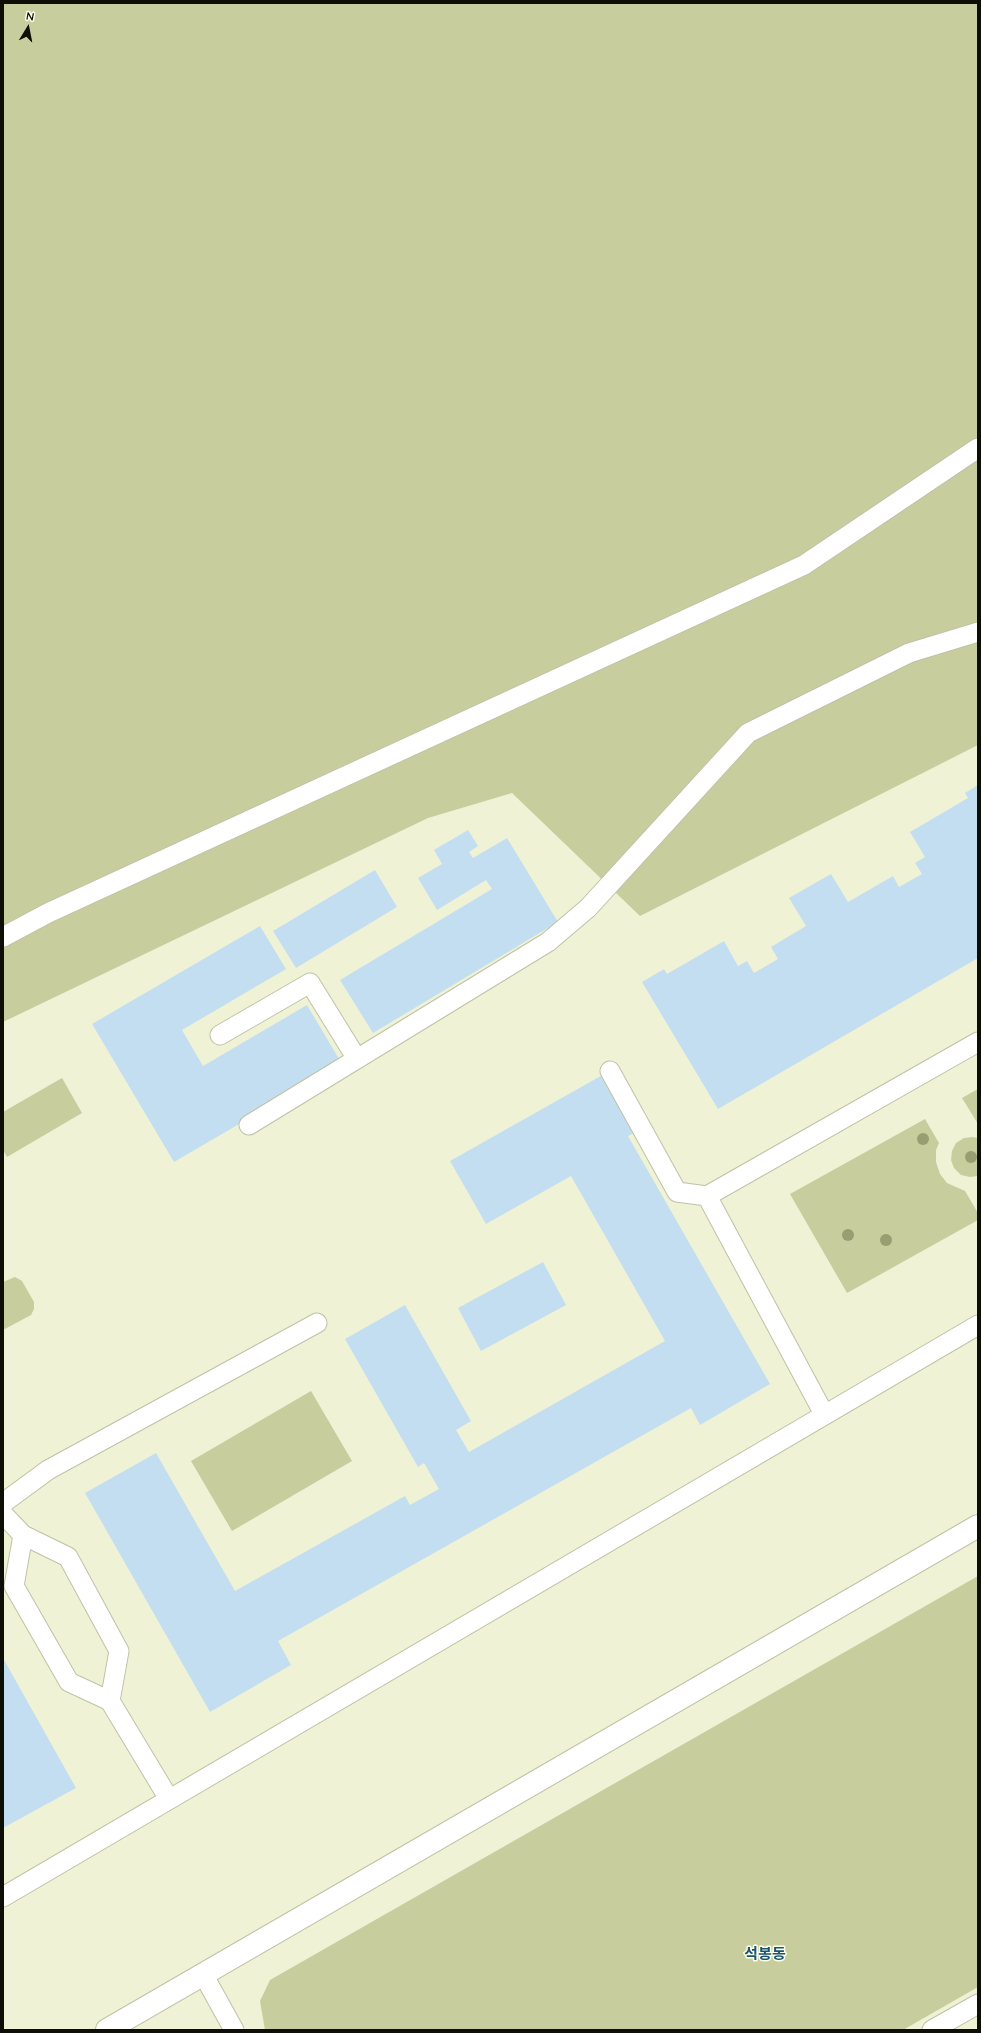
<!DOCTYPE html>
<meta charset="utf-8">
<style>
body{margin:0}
#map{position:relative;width:981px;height:2033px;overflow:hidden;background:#eff2d5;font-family:Quicksand,sans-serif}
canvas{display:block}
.frame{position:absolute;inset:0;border:4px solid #0d0e05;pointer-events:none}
.north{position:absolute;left:8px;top:8px;width:40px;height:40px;-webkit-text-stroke:3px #fcffe8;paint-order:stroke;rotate:10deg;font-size:11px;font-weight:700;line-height:16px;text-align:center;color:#0d0e05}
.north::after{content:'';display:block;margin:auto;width:14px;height:18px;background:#0d0e05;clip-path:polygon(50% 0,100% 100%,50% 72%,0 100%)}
</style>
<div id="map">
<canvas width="981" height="2033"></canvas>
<div class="frame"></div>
<div class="north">N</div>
</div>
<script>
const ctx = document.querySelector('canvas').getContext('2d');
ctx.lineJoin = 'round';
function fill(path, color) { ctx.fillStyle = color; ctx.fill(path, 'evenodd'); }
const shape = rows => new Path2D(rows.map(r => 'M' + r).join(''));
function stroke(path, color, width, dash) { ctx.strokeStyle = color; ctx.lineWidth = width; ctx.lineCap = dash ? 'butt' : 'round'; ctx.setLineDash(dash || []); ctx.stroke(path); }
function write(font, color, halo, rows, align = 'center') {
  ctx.font = font + ' Quicksand,"Noto Sans KR",sans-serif'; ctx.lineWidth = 3; ctx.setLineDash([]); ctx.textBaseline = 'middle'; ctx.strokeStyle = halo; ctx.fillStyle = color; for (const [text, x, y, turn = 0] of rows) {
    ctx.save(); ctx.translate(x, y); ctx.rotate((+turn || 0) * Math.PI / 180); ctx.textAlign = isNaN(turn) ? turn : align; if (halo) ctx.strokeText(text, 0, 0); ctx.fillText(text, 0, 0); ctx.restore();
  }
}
const green = shape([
 [3,3,978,3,978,745,640,916,512,793,428,818,3,1022],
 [62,1078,82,1113,7,1157,3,1150,3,1112],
 [978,1089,978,1124,962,1098],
 [925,1119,939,1143,936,1150,936,1162,940,1174,947,1183,965,1191,978,1213,978,1220,847,1293,790,1194],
 [973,1137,978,1138,978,1176,970,1177,961,1175,954,1168,951,1160,952,1151,956,1143,964,1138],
 [15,1277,22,1281,34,1302,34,1309,31,1315,3,1330,3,1282],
 [311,1391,352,1461,232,1531,191,1461],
 [978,1576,978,1987,903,2030,265,2030,260,2001,270,1980]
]);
const building = shape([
 [978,785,978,958,718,1109,642,982,664,969,667,974,724,941,738,966,747,961,754,973,778,959,771,947,806,926,789,898,831,874,848,902,893,876,899,887,922,874,915,863,925,857,910,832,968,798,965,793],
 [468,830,478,846,469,852,473,858,507,838,558,922,373,1033,340,980,492,889,486,880,437,910,418,878,442,864,434,850],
 [375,870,397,907,296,968,273,931],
 [260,926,286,969,182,1030,203,1066,307,1005,342,1064,174,1162,92,1024],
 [606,1073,638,1131,628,1136,770,1384,700,1425,691,1408,278,1641,291,1665,210,1712,85,1493,156,1453,235,1591,405,1496,410,1505,439,1489,424,1463,418,1467,345,1339,405,1305,471,1421,456,1430,469,1452,665,1341,571,1176,486,1224,450,1161],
 [543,1262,566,1305,481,1351,458,1308],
 [3,1658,76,1788,3,1828]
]);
const service = shape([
 [3,937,48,913,804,565,978,448],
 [220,1035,310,983,357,1059],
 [610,1071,677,1192,707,1196,978,1042],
 [249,1125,548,942,588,908,748,733,909,653,978,632],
 [707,1196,824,1414],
 [3,1503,48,1470,317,1323],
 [3,1514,23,1535],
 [110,1701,69,1682,14,1586,23,1535,68,1557,119,1651,110,1701,169,1799],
 [3,1897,978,1325],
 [203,1974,234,2030],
 [932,2030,978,2004]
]);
const secondary = shape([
 [107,2030,978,1526]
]);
const trees = [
 [923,1139],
 [971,1157],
 [848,1235],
 [886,1240]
];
const quarterNames = [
 ["석봉동",765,1954]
];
fill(green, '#c8cd9e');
fill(building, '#c4def1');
stroke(service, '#bfc2a6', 21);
stroke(secondary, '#bfc2a6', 24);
stroke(service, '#fff', 19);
stroke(secondary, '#fff', 22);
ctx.fillStyle = '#9a9d71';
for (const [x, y] of trees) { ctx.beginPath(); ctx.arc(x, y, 6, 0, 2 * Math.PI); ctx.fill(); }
write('bold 15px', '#1a5374', '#fcffe8', quarterNames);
</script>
